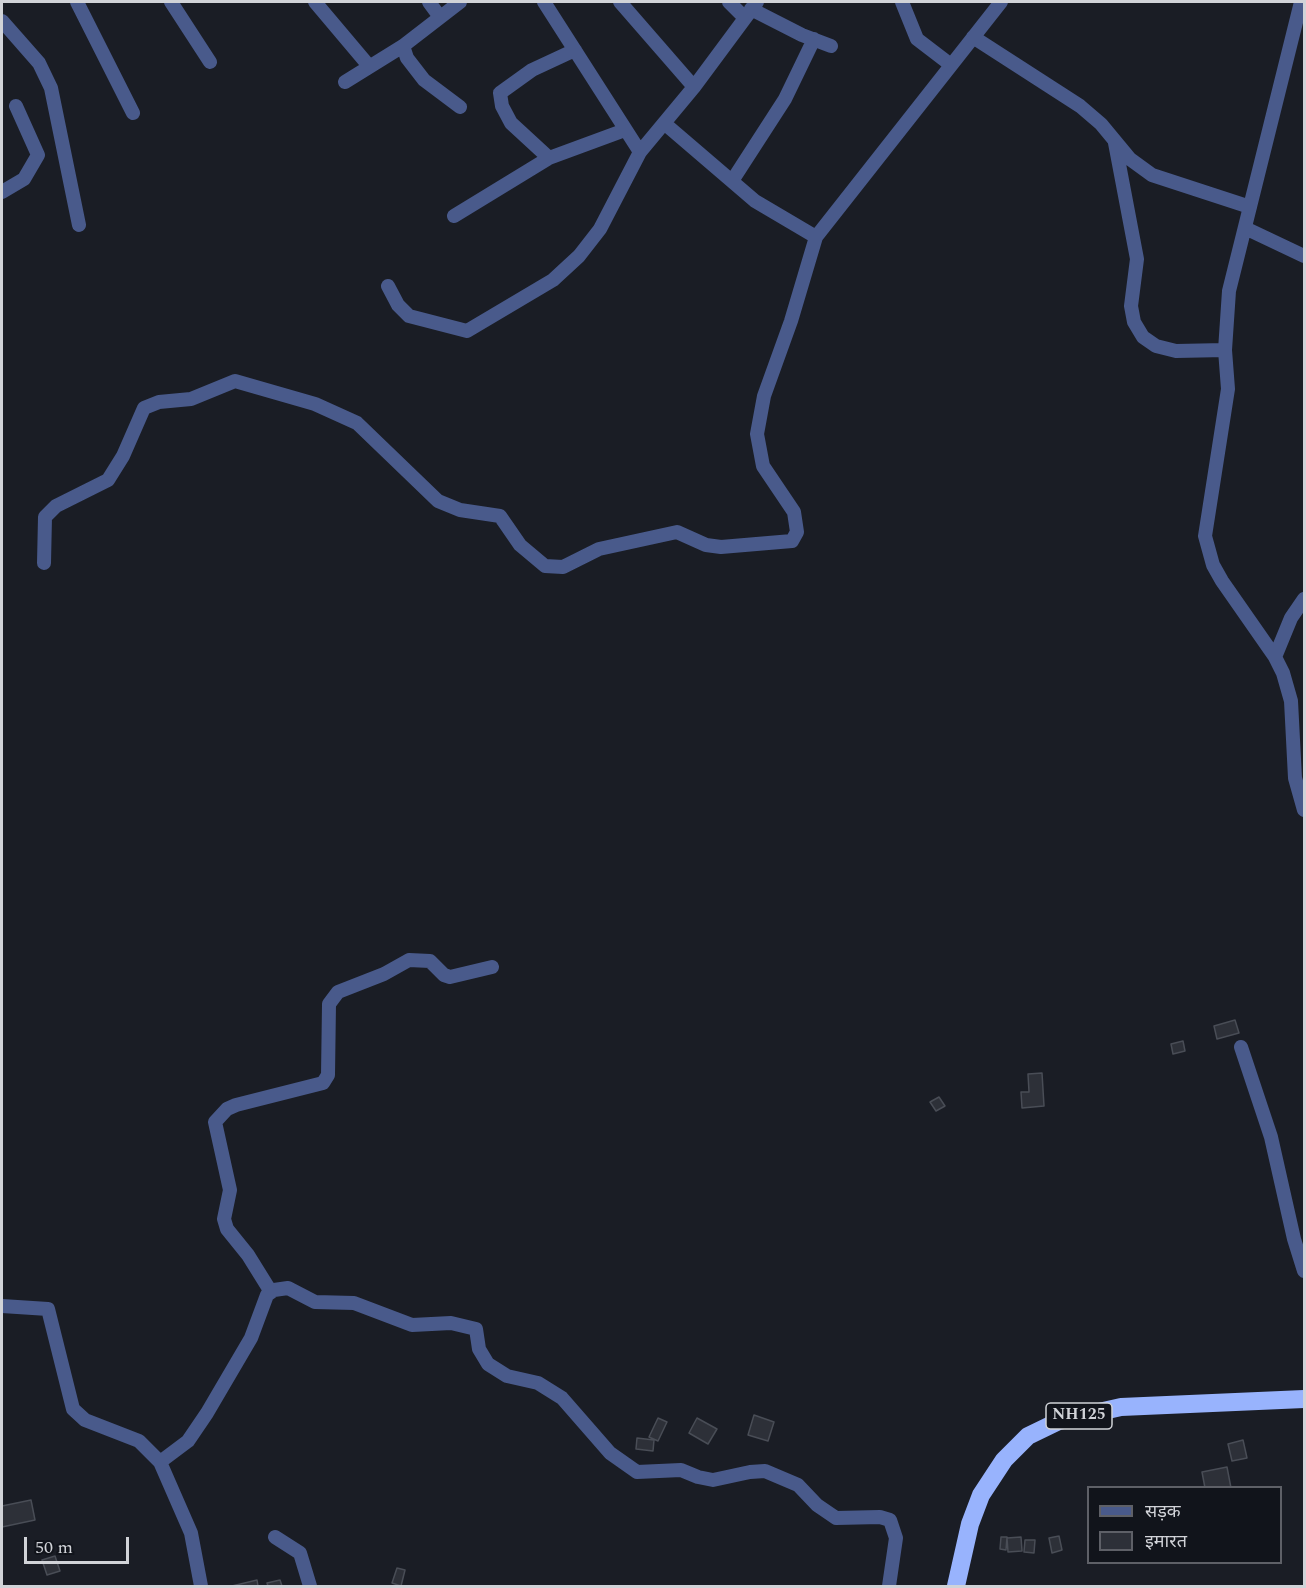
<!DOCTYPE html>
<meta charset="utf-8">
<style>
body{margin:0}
#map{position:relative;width:1306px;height:1588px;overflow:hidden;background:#1a1d25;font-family:Spectral,"Noto Sans Devanagari",serif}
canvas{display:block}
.frame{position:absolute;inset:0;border:3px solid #d1d3d8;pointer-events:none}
.legend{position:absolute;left:1087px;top:1486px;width:195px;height:78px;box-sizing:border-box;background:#11141b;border:2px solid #5e6067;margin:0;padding:8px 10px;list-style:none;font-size:18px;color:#d1d3d8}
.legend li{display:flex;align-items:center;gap:12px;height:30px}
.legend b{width:30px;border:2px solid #5e6067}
.scale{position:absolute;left:24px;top:1537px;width:105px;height:27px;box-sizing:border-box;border:3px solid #d1d3d8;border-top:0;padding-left:8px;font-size:18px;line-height:21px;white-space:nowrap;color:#d1d3d8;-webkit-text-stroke:4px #11141b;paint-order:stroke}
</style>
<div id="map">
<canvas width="1306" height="1588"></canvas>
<div class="frame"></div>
<ul class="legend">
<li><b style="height:8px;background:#495a8b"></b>सड़क</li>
<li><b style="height:16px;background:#2d3038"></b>इमारत</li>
</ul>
<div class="scale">50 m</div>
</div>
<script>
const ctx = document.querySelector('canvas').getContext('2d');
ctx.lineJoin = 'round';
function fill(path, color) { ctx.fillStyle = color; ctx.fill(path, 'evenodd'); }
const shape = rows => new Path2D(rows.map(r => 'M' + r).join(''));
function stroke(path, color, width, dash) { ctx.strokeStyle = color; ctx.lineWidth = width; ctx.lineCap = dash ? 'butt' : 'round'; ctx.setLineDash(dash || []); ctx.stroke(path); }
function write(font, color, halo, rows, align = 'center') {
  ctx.font = font + ' Spectral,serif'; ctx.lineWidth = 6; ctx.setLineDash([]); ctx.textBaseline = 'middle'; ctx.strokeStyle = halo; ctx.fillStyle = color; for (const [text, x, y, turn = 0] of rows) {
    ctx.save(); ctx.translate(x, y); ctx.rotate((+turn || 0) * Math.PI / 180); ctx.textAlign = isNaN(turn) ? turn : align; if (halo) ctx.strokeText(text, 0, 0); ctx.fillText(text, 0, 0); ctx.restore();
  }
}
const building = shape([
 [1235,1020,1239,1033,1217,1039,1214,1026,1235,1020],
 [1183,1041,1185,1051,1173,1054,1171,1044,1183,1041],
 [1042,1073,1044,1106,1022,1108,1021,1092,1029,1092,1028,1074,1042,1073],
 [939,1097,945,1106,936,1111,930,1102,939,1097],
 [754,1415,774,1422,768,1441,748,1435,754,1415],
 [658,1418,667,1422,658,1441,649,1437,658,1418],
 [697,1418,717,1429,708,1444,689,1433,697,1418],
 [637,1438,654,1440,653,1451,636,1449,637,1438],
 [1243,1440,1247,1458,1232,1461,1228,1444,1243,1440],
 [1227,1467,1231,1488,1205,1488,1202,1472,1227,1467],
 [31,1500,35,1520,2,1527,2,1506,31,1500],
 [1059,1536,1062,1550,1052,1553,1049,1538,1059,1536],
 [1001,1537,1007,1537,1006,1550,1000,1549,1001,1537],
 [1021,1537,1022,1551,1008,1552,1007,1538,1021,1537],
 [1025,1540,1035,1540,1034,1553,1024,1552,1025,1540],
 [55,1556,60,1571,47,1575,42,1560,55,1556],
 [397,1568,405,1570,401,1586,392,1583,397,1568],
 [257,1580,258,1586,232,1586,257,1580],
 [280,1580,282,1586,268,1586,267,1583,280,1580]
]);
const minor = shape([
 [77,2,133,113],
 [171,2,210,62],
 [315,2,369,66],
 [429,2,440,17],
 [544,2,640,152],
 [620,2,694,87],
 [729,2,745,18],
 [902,2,917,39,951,65],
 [1301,2,1229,291,1225,350,1228,389,1205,536,1213,565,1222,581,1275,657,1283,673,1291,701,1295,778,1304,810],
 [751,9,802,35,831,46],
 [2,21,39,63,51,88,79,225],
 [973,37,1080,106,1101,124,1130,159,1152,175,1250,207],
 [403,46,407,58,424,80,460,107],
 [345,82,403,46,460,2],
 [664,123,755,201,816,237],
 [1115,143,1137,259,1131,306,1134,322,1143,337,1156,346,1176,351,1225,350],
 [549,158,511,123,502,106,500,93,532,70,575,50],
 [732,181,785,99,814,39],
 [2,192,24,179,38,155,16,106],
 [454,216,549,158,625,130],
 [1245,228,1304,256],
 [388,286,398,305,409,316,467,331,553,280,579,256,600,229,640,152,694,87,757,2],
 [44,563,45,517,56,506,108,480,123,456,144,408,159,402,191,399,235,381,315,404,357,423,438,501,460,510,500,516,520,545,545,566,563,567,599,549,677,532,706,545,721,547,792,541,797,532,794,512,763,466,757,434,764,396,791,321,816,237,1001,2],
 [1275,657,1291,618,1304,599],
 [1241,1047,1271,1137,1294,1239,1304,1271],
 [271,1292,248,1255,227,1229,224,1219,230,1190,215,1122,227,1109,236,1105,323,1083,328,1075,329,1004,338,992,384,974,409,960,430,961,444,975,450,977,492,967],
 [2,1306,48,1309,73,1409,85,1420,139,1441,160,1462,191,1533,201,1586],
 [160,1462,188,1441,207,1413,251,1338,267,1295,274,1290,288,1288,315,1302,354,1303,412,1325,451,1323,476,1329,479,1349,488,1364,507,1376,538,1383,562,1398,610,1453,637,1472,681,1470,698,1477,713,1480,750,1472,765,1471,798,1485,817,1505,836,1518,880,1517,890,1520,896,1538,889,1586],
 [275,1537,300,1553,310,1586]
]);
const highway = shape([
 [956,1586,970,1524,981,1495,1004,1460,1028,1436,1059,1421,1121,1407,1304,1399]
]);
const shields = [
 [1079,1416,66]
];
const shieldNames = [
 ["NH125",1079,1416]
];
fill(building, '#2d3038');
stroke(building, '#494d56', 1.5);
stroke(minor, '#495a8b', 14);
stroke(highway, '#98b3fd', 18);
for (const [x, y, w] of shields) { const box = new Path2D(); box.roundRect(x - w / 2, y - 13, w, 26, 4.5); ctx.fillStyle = '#11141b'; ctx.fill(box); stroke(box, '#d1d3d8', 1.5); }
write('bold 16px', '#d1d3d8', null, shieldNames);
</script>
